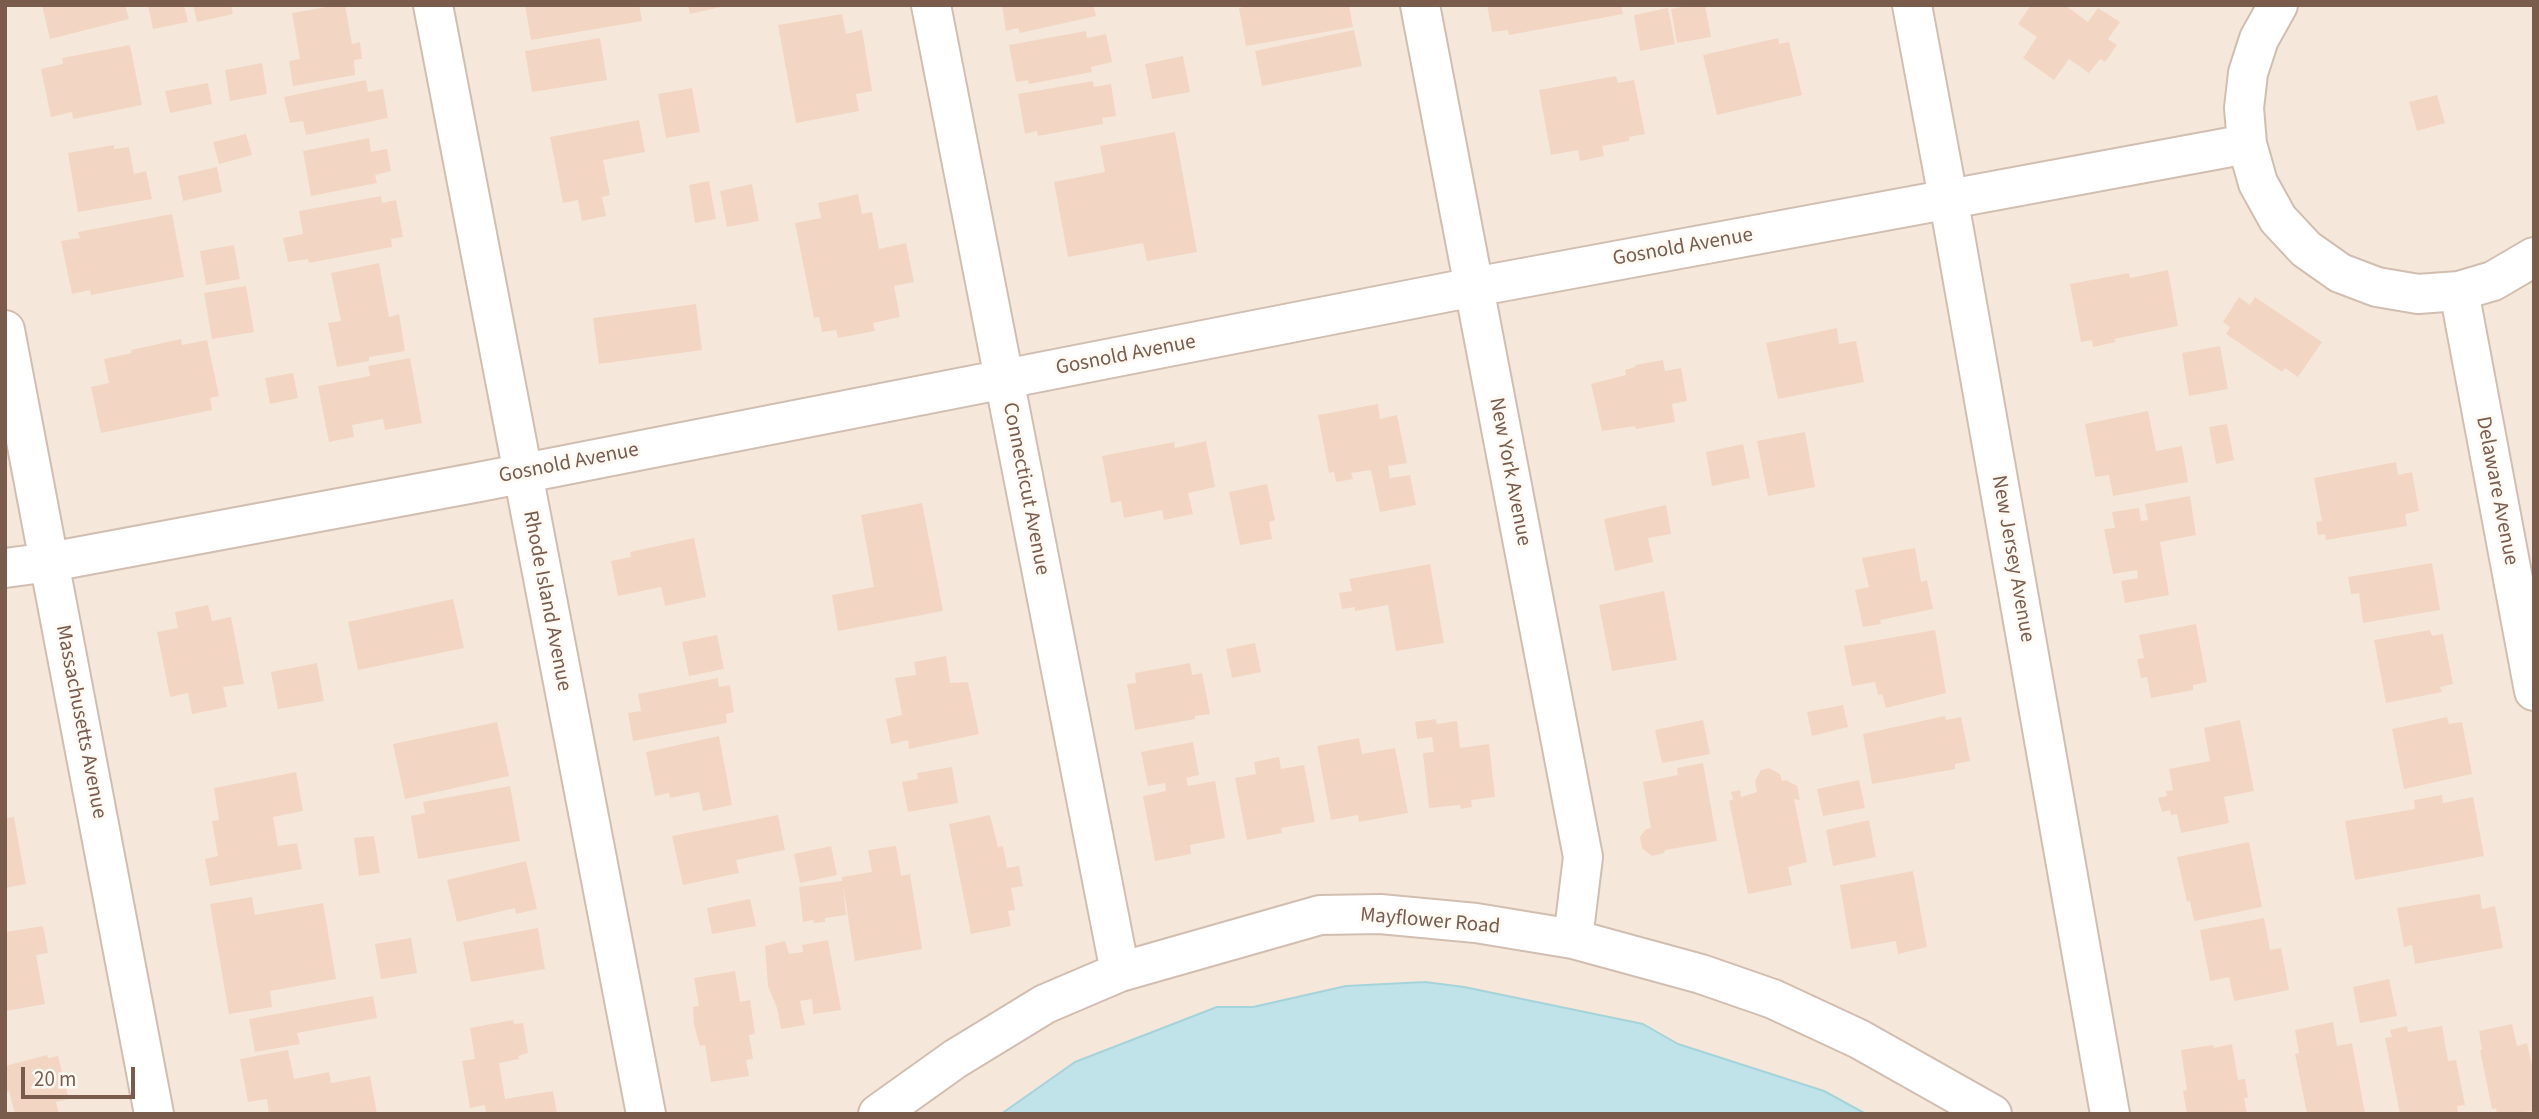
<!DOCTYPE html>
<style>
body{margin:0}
#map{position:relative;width:2539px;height:1119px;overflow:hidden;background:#fdf6ec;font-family:"Source Sans 3",sans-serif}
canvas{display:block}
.frame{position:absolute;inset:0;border:7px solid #7a5c4d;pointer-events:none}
.scale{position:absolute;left:21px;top:1067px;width:114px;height:32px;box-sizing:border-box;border:4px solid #7a5c4d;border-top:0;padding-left:9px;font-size:21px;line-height:24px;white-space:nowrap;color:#7a5c4d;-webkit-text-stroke:5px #fffaf3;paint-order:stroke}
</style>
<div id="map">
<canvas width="2539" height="1119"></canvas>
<div class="frame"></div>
<div class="scale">20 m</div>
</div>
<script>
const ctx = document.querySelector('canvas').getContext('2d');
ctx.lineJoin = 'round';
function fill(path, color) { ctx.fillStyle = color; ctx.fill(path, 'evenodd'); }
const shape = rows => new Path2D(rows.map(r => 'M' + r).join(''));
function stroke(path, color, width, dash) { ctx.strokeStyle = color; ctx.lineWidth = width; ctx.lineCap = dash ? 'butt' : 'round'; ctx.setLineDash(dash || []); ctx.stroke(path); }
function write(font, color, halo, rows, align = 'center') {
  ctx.font = font + ' "Source Sans 3",sans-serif'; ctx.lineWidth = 6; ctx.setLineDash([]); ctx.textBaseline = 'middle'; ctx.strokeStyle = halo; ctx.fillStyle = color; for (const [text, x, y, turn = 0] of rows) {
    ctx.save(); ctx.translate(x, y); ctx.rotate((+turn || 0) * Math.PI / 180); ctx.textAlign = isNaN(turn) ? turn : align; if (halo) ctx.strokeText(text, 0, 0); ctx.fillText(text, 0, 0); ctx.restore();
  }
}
const residential = shape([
 [5,5,2534,5,2534,1114,1866,1114,1824,1091,1678,1044,1643,1024,1346,986,1253,1007,1217,1007,1075,1062,1001,1114,5,1114]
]);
const water = shape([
 [1425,982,1464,987,1643,1024,1678,1044,1824,1091,1866,1114,1001,1114,1075,1062,1217,1007,1253,1007,1346,986,1425,982]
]);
const building = shape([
 [42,5,125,5,129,19,50,39],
 [148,5,184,5,188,22,153,29],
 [193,5,231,5,233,14,197,22],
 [338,5,345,5,352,44,360,42,362,59,354,60,355,75,293,86,289,61,300,59,292,13],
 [525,5,639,5,642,21,531,40],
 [688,5,725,5,725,6,690,14],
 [1002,5,1093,5,1096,16,1020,33,1018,28,1006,31],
 [1254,5,1349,5,1353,27,1246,46,1239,8],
 [1487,5,1621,5,1623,14,1509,35,1508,30,1492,32],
 [1691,5,1705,5,1711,37,1677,43,1671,9],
 [2031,5,2065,5,2088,22,2098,8,2120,22,2108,39,2117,45,2105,62,2100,59,2089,73,2069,59,2054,80,2023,58,2037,37,2018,24],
 [1668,8,1675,44,1640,51,1634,15],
 [842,14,846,34,862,30,872,91,856,94,859,111,796,123,778,25],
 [1354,30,1362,66,1262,86,1255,51],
 [1086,31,1087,38,1106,34,1112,62,1091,67,1092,72,1029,84,1028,80,1016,82,1009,45],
 [600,38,607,80,532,92,525,51],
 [1778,38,1779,44,1789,42,1802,95,1717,115,1703,55],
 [130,45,142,105,73,119,72,112,51,117,41,69,63,64,62,58],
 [1183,56,1190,92,1152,99,1145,64],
 [262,63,267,94,230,101,225,70],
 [1616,76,1618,83,1634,80,1645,134,1629,137,1629,141,1602,146,1604,156,1580,161,1578,150,1551,155,1539,90],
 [366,80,368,92,383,89,388,118,306,135,303,121,290,123,284,97],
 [1093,81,1094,87,1111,84,1116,116,1102,118,1103,124,1038,136,1037,131,1025,134,1018,94],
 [208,83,212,104,170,113,165,91],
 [692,88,700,132,666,138,658,94],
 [2437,95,2445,123,2417,131,2409,102],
 [639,120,645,152,603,160,610,195,602,197,606,216,582,221,578,200,563,203,550,137],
 [1175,132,1197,252,1147,261,1143,243,1068,257,1054,182,1105,172,1100,146],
 [246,134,252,155,219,164,213,142],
 [369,138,371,152,387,149,391,171,375,175,377,183,311,196,303,151],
 [114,145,114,149,129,147,134,174,146,171,152,199,78,212,68,153],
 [217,167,222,192,183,201,178,176],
 [709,181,716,219,695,223,689,185],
 [752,184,759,221,727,227,720,191],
 [858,194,862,214,872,212,879,249,906,243,914,282,894,286,900,317,873,323,875,331,838,338,836,330,822,332,819,317,814,318,795,223,821,218,818,203],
 [381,196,382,203,396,200,403,237,391,239,392,247,309,263,308,259,288,262,283,238,303,234,299,211],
 [172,214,184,277,91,295,90,290,72,294,61,241,80,238,78,232],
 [234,245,240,279,206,285,200,251],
 [379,263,389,317,399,314,405,351,369,357,369,361,337,367,328,323,341,321,331,273],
 [2168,270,2178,326,2114,339,2116,342,2093,347,2092,340,2081,342,2070,284,2129,273,2130,278],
 [246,286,254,332,212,339,204,293],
 [2239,297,2250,305,2255,297,2322,342,2298,377,2285,368,2282,372,2226,334,2230,327,2223,322],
 [696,304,702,350,599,364,593,318],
 [1837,328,1839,344,1856,341,1864,382,1778,399,1766,343],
 [181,339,182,345,207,340,219,396,210,398,212,410,101,433,91,387,109,383,104,359,132,353,131,350],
 [2220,346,2228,389,2189,396,2182,353],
 [410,358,422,423,385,430,383,419,352,425,354,437,329,442,318,386,370,376,368,366],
 [1663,360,1665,371,1681,368,1687,401,1672,404,1675,422,1636,429,1635,426,1602,431,1591,384,1626,375,1625,370,1635,367,1635,365],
 [293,373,298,398,270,404,265,378],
 [1378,404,1380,419,1397,415,1407,463,1388,466,1390,478,1410,475,1416,505,1380,512,1371,470,1351,473,1353,479,1336,482,1334,472,1329,473,1318,415],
 [2148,411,2156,451,2182,446,2188,482,2113,496,2109,475,2095,477,2085,424],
 [2227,424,2234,460,2216,464,2209,427],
 [1805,432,1815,487,1768,496,1757,441],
 [1206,441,1215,487,1188,493,1193,514,1164,520,1162,510,1124,518,1121,501,1111,503,1102,456,1174,442,1175,448],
 [1743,444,1750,478,1712,486,1706,452],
 [2396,462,2398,475,2412,472,2419,511,2405,514,2407,526,2326,540,2325,534,2318,535,2316,522,2322,521,2314,478],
 [1267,484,1275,520,1269,522,1272,539,1240,545,1229,492],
 [2190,496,2196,535,2160,542,2169,595,2125,603,2121,581,2138,578,2137,570,2113,574,2104,529,2115,528,2112,512,2139,508,2141,521,2148,520,2145,504],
 [922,503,943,611,838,631,832,595,874,587,861,515],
 [1666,505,1671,534,1648,538,1653,562,1615,571,1604,519],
 [694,538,706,597,665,606,661,587,618,596,611,561,631,557,630,552],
 [1915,548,1921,582,1927,580,1933,609,1880,620,1881,624,1863,627,1855,590,1869,587,1862,558],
 [2432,563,2440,610,2363,623,2359,593,2351,594,2348,577],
 [1430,564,1444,643,1396,651,1388,605,1355,611,1355,607,1342,609,1339,593,1352,591,1349,579],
 [1664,591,1677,660,1612,671,1599,605],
 [453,599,464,648,358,670,348,622],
 [208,605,212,621,231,617,244,684,223,687,227,707,192,714,188,693,170,697,157,632,178,628,175,612],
 [2196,624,2207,682,2193,685,2193,690,2151,698,2147,677,2141,678,2137,659,2144,658,2139,635],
 [1935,630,1946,693,1886,708,1882,694,1878,695,1875,682,1852,686,1844,646],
 [2430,630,2432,636,2443,634,2453,684,2440,687,2442,692,2386,703,2374,640],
 [717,635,724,669,689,676,682,642],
 [1255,643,1261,672,1232,678,1226,649],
 [946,656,950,683,968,682,979,734,909,749,908,740,891,744,886,719,902,715,895,678,916,675,914,662],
 [317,663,324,701,278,709,271,672],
 [1190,663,1192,675,1202,673,1210,714,1195,716,1195,719,1135,730,1127,684,1136,683,1135,673],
 [718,678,719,687,730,685,734,712,726,714,727,723,633,741,628,713,641,711,638,694],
 [1843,705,1848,727,1812,736,1807,712],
 [1945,716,1946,720,1961,717,1970,761,1955,764,1955,769,1872,784,1863,734],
 [2447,717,2449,724,2462,722,2472,774,2404,789,2392,729],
 [1436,719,1437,724,1457,721,1460,748,1489,744,1495,797,1471,800,1472,807,1461,809,1460,805,1429,808,1423,753,1434,752,1432,737,1417,739,1415,722],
 [1703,720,1710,754,1662,763,1655,730],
 [2240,720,2254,791,2224,797,2229,823,2181,833,2177,814,2171,815,2170,810,2162,812,2158,798,2167,796,2166,791,2173,790,2169,769,2210,761,2204,728],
 [497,722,509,776,405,799,393,744],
 [719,736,732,805,703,811,699,792,670,798,669,793,655,796,646,752],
 [1359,738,1362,754,1395,748,1408,813,1359,822,1358,815,1331,820,1317,746],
 [1193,742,1199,775,1186,778,1188,786,1215,781,1225,838,1190,845,1191,854,1155,861,1143,796,1166,791,1165,783,1148,786,1141,752],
 [1279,757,1281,769,1304,765,1315,822,1281,828,1282,833,1247,840,1235,778,1256,774,1254,762],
 [1703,763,1717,841,1665,850,1664,853,1652,856,1642,848,1640,837,1646,829,1651,828,1643,782,1678,775,1677,768],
 [952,767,958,803,908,812,902,782,918,779,917,773],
 [1769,768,1780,774,1782,781,1786,780,1797,786,1800,800,1794,799,1807,862,1788,867,1792,885,1748,894,1729,801,1733,799,1731,792,1740,790,1741,797,1757,792,1755,781,1761,770],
 [296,772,303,811,273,817,278,846,297,843,302,869,210,886,205,859,218,856,212,821,219,820,214,788],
 [1859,780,1865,808,1823,816,1817,789],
 [510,786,520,841,418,859,411,816,425,813,423,802],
 [2442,795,2443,803,2473,797,2484,856,2355,880,2345,821,2415,809,2414,800],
 [778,815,785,850,736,860,739,873,683,885,672,836],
 [990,815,998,847,1003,846,1007,868,1019,866,1023,886,1011,888,1015,910,1008,911,1011,926,971,934,949,824],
 [14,817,26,884,5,888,5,818],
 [1869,820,1876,857,1833,866,1826,830],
 [374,836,380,873,359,876,354,838],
 [2249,842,2262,907,2194,921,2190,901,2187,902,2177,857],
 [831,846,837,875,800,883,794,854],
 [896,846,901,876,910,874,922,949,855,961,843,885,846,915,825,918,825,922,814,923,813,920,803,922,799,887,842,881,842,877,872,872,868,850],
 [526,861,537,909,516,914,515,908,457,922,447,880],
 [1913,871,1927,947,1898,954,1896,941,1851,949,1840,885],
 [2480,894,2482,909,2495,906,2503,948,2415,964,2412,945,2404,947,2397,908],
 [252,897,255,915,323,903,336,979,270,991,272,1007,229,1014,210,904],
 [750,899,756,926,712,934,707,908],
 [2264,918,2270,950,2281,948,2289,990,2234,1001,2229,977,2210,981,2200,930],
 [43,926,48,953,36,955,45,1004,6,1011,5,932],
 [538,928,545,969,471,982,463,942],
 [411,938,417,973,381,979,375,944],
 [828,940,841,1010,813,1014,812,999,800,1001,805,1025,781,1029,777,1008,768,986,765,946,785,941,789,954,803,952,802,945],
 [735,971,740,1002,750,1000,755,1034,749,1035,753,1059,746,1060,749,1076,711,1082,705,1045,700,1046,694,1025,693,1007,699,1006,694,978],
 [2389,979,2397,1016,2360,1023,2353,987],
 [373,996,377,1018,297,1033,300,1044,255,1052,249,1019],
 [513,1020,514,1024,523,1023,528,1053,518,1056,519,1059,499,1063,505,1099,553,1091,557,1114,486,1114,485,1105,470,1108,462,1061,475,1059,470,1028],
 [2333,1022,2337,1046,2352,1043,2365,1114,2307,1114,2295,1054,2299,1053,2295,1030],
 [2512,1024,2517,1046,2527,1043,2534,1075,2534,1097,2532,1097,2534,1111,2497,1114,2496,1108,2492,1109,2480,1050,2482,1050,2479,1031],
 [2407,1026,2408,1032,2442,1026,2448,1061,2456,1060,2465,1105,2457,1106,2458,1114,2400,1114,2385,1038,2392,1037,2390,1030],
 [2232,1044,2238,1080,2245,1079,2248,1098,2244,1098,2247,1114,2187,1114,2183,1091,2187,1090,2181,1050,2213,1045,2214,1048],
 [288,1050,294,1079,329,1072,331,1083,370,1076,377,1114,269,1114,267,1099,248,1102,240,1059],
 [47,1055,48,1058,58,1056,69,1099,56,1102,59,1114,15,1114,9,1091,5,1092,5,1066]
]);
const street = shape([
 [433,5,646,1114],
 [931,5,1120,972],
 [1420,5,1583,857,1573,939],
 [1912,5,1954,230,2110,1114],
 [2278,5,2259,39,2248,73,2244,108,2247,144,2258,183,2278,219,2306,249,2340,273,2377,287,2418,294,2459,291,2493,281,2534,257],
 [2459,291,2534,691],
 [5,330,154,1114],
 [5,568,50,562,479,482,1474,287,2247,144],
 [878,1114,955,1059,1045,1004,1120,972,1320,915,1380,914,1476,923,1573,939,1701,974,1773,999,1859,1039,1992,1114]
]);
const streetNames = [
 ["Gosnold Avenue",1683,248,-10],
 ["Gosnold Avenue",1126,356,-11],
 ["Gosnold Avenue",569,464,-11],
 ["New York Avenue",1509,472,79],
 ["Connecticut Avenue",1025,489,79],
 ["Delaware Avenue",2496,491,79],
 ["New Jersey Avenue",2012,559,80],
 ["Rhode Island Avenue",546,601,79],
 ["Massachusetts Avenue",80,722,79],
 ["Mayflower Road",1430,922,5]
];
fill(residential, '#f5e8da');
fill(water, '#bfe3e8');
stroke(water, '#a5d3da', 2);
fill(building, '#f3d5c3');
stroke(street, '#d1beb0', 42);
stroke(street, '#fff', 38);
write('21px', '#7a5c4d', '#fffaf3', streetNames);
</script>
